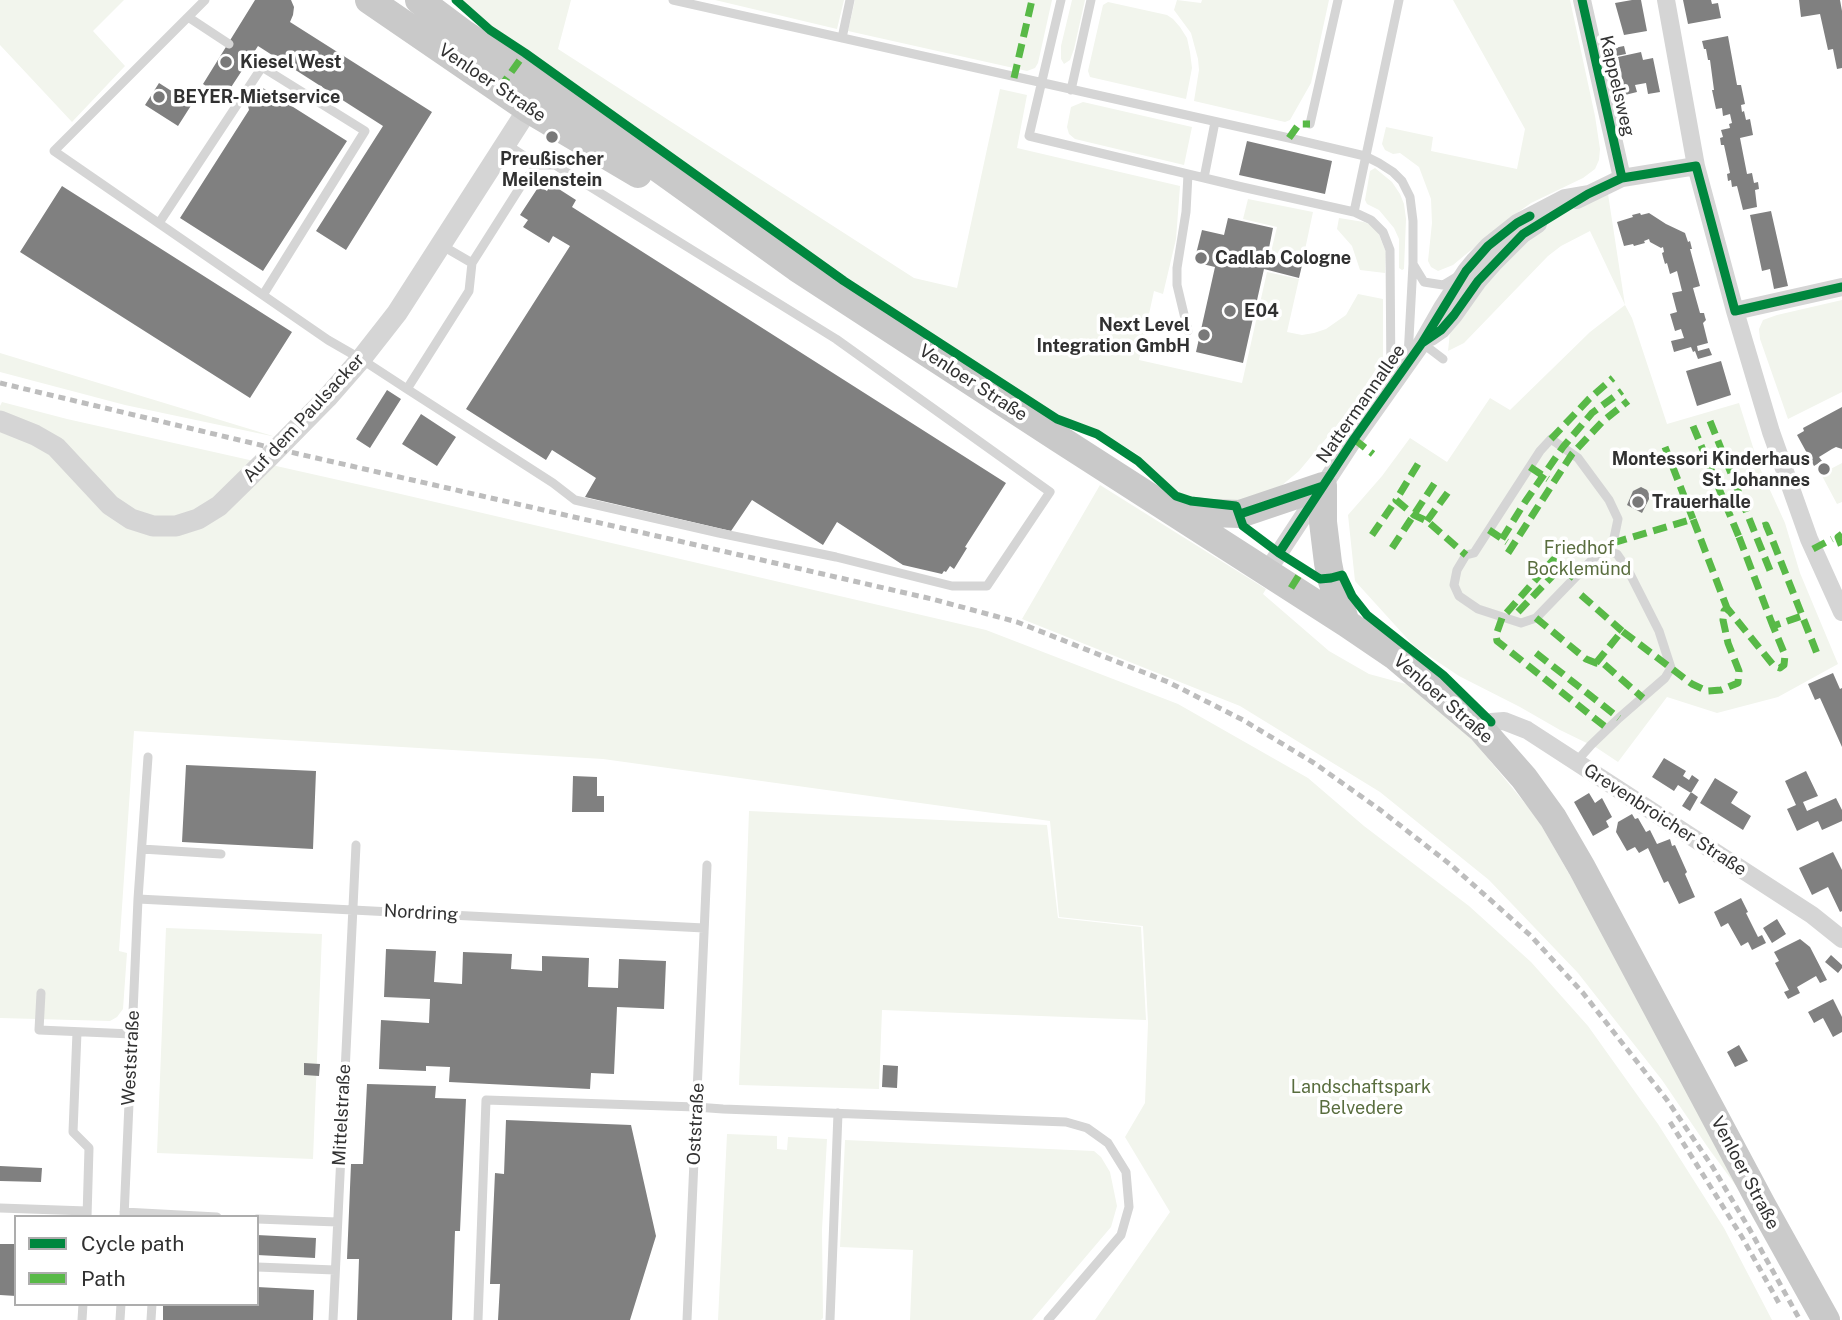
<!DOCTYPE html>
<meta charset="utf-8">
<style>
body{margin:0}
#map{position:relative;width:1842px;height:1320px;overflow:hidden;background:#fff;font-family:"Public Sans",sans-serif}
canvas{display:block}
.legend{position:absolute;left:14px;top:1215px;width:245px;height:91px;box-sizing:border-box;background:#fff;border:2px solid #adadad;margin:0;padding:9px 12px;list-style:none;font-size:21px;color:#313131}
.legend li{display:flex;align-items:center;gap:14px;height:35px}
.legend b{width:35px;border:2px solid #adadad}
</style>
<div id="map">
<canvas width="1842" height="1320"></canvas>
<ul class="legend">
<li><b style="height:9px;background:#00873e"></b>Cycle path</li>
<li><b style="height:9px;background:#58b947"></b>Path</li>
</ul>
</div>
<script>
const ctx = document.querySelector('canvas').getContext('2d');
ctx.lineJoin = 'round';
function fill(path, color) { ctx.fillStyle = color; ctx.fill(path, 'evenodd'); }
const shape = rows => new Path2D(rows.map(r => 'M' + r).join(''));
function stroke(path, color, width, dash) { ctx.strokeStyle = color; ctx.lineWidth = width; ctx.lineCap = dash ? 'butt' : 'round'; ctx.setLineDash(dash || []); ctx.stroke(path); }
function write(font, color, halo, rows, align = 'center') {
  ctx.font = font + ' "Public Sans",sans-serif'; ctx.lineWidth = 7; ctx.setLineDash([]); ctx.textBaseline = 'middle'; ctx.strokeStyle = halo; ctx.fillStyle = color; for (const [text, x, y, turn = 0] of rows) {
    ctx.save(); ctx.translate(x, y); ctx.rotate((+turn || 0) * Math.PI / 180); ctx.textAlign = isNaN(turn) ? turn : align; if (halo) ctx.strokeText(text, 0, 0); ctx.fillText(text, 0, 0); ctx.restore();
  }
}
const green = shape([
 [0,0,124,0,93,31,125,66,72,122,0,45],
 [461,0,571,0,558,49,914,278,957,288,1000,89,1027,95,1017,148,1180,186,1176,239,1163,294,1154,291,1139,360,1242,383,1267,272,1299,279,1287,332,1302,335,1314,333,1326,329,1346,315,1358,294,1383,299,1383,358,1356,401,1334,429,1299,471,1281,486,1242,503,1180,496,1137,454,1098,430,1069,421,1051,411,932,335,813,255,499,32],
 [715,0,844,0,837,29],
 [855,0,1052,0,1038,63,1035,68,1027,71,848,31],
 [1072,0,1085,0,1074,49,1070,60,1064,64,1061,59,1061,46],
 [1177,0,1201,3,1202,0,1329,0,1311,83,1290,120,1285,122,1194,101,1199,70,1198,59,1191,33,1174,10],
 [1453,0,1570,0,1595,116,1600,149,1599,160,1595,169,1583,178,1531,203,1506,221,1453,265,1438,271,1431,267,1428,261,1432,223,1431,199,1419,167,1400,153,1393,154,1385,150,1382,144,1386,127,1433,137,1431,151,1517,169,1525,129],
 [1108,2,1167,15,1173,19,1180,27,1187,38,1190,52,1192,68,1186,99,1090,77,1088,71,1103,5],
 [1083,102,1192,127,1184,165,1075,139,1069,134,1067,127,1071,107],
 [1375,168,1392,182,1400,194,1404,204,1406,219,1404,269,1402,270,1399,268,1399,239,1394,228,1379,210,1367,204,1365,200,1370,171],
 [1608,194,1625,305,1632,318,1667,424,1739,403,1759,466,1785,523,1800,573,1838,664,1778,697,1717,713,1667,697,1618,762,1597,748,1560,730,1520,707,1459,676,1414,646,1355,581,1348,515,1382,476,1410,438,1447,462,1490,398,1510,410,1590,332,1625,305,1590,231,1561,246,1548,256,1464,343,1448,351,1451,323,1531,233,1571,208],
 [1248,199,1313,212,1303,259,1271,252,1277,227,1243,219],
 [1339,218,1364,222,1371,225,1377,230,1386,252,1385,273,1360,270,1352,246,1337,229],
 [1842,300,1842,392,1788,419,1760,339,1759,329,1763,320,1777,315],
 [0,353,276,437,125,405,0,372],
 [2,402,67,419,392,492,986,630,1178,704,1308,778,1364,826,1469,906,1531,962,1588,1026,1658,1124,1724,1228,1772,1320,1095,1320,1170,1212,1125,1137,1145,1103,1148,1023,1143,926,1059,917,1050,821,603,759,134,731,119,951,127,953,123,1009,117,1017,110,1021,0,1018,0,406],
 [1842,463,1842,502,1837,504,1821,474],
 [1100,485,1266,589,1263,594,1329,651,1369,674,1417,687,1477,745,1537,818,1651,1016,1756,1213,1709,1149,1662,1080,1578,973,1489,880,1380,792,1240,706,1022,619],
 [749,811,1047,825,1058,918,1141,927,1146,1020,882,1010,879,1089,739,1085],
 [166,928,322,934,313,1159,157,1153],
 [727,1134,777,1136,777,1149,787,1150,788,1137,827,1139,822,1230,823,1318,821,1320,718,1320],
 [845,1140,1094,1151,1101,1157,1110,1172,1117,1206,1111,1227,1032,1320,910,1320,913,1250,840,1247]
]);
const building = shape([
 [255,0,291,0,294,7,293,15,290,22,432,112,346,250,316,231,383,126,258,46,224,98,203,84],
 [1632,0,1641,0,1647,31,1624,35,1615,3],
 [1683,0,1711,0,1712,4,1718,3,1721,18,1688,24],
 [1799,0,1840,0,1842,11,1842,68,1837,69,1833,49,1828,50,1820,14,1801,17],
 [1728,36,1737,85,1741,85,1745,104,1741,105,1742,112,1744,111,1746,120,1750,119,1753,135,1740,138,1747,174,1752,173,1754,183,1758,182,1759,189,1755,190,1757,207,1743,210,1737,186,1732,187,1731,180,1728,181,1727,174,1730,173,1724,145,1721,145,1720,138,1723,137,1721,130,1730,128,1729,124,1732,123,1730,114,1723,116,1722,108,1716,109,1712,90,1714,90,1710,60,1708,60,1706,49,1704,49,1702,41],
 [1624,46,1626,54,1611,57,1609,49],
 [1641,52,1643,60,1653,58,1660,92,1648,94,1646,83,1635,85,1637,92,1625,95,1618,57],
 [159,83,192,104,178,126,145,105],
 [263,88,347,141,263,271,180,218,249,110,248,106,251,102,254,101],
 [1247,141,1332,161,1325,194,1239,175],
 [551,184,576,200,572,207,1006,483,965,547,967,548,954,569,950,566,946,572,944,571,942,574,903,565,837,522,823,545,752,500,731,531,585,497,596,478,552,450,546,460,466,409,570,246,553,236,549,243,523,227,528,220,520,215,539,186,547,191],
 [62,186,292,332,250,398,20,252],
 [1771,211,1788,286,1774,289,1770,269,1762,271,1750,215],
 [1640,213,1641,215,1649,213,1666,224,1685,233,1688,242,1690,241,1692,249,1690,249,1700,286,1693,288,1700,313,1704,313,1705,317,1706,320,1703,323,1708,343,1697,346,1698,351,1709,348,1712,355,1698,359,1695,351,1693,352,1691,347,1674,352,1671,341,1684,338,1681,329,1675,331,1670,314,1677,312,1672,293,1682,291,1677,271,1670,274,1667,263,1665,264,1663,257,1662,253,1664,252,1663,247,1661,248,1650,242,1649,239,1644,241,1645,243,1634,246,1633,244,1624,246,1617,222,1633,217,1632,215],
 [1228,218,1273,228,1268,253,1303,261,1299,278,1264,269,1243,363,1196,352,1215,267,1194,262,1202,230,1224,235],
 [1721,361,1731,395,1697,406,1686,371],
 [387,390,401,399,370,448,356,439],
 [1842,407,1842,449,1836,447,1832,449,1819,457,1822,461,1814,466,1797,435,1804,431,1803,428],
 [421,414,456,437,437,466,402,444],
 [1641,487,1647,490,1649,494,1649,499,1642,513,1627,505,1633,491],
 [1833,673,1840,689,1842,688,1842,747,1820,698,1815,700,1808,684],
 [1664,758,1686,771,1683,776,1689,780,1692,775,1699,780,1691,793,1678,785,1674,791,1652,777],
 [186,765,316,771,313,849,182,842],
 [1806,771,1818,796,1803,802,1807,811,1836,798,1842,810,1842,821,1822,830,1818,821,1797,831,1787,809,1796,805,1785,781],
 [573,776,597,777,597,796,604,796,604,812,572,812],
 [1715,778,1738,792,1731,803,1751,816,1743,830,1700,803],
 [1691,792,1698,797,1690,811,1682,806],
 [1589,793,1595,803,1602,798,1612,817,1606,821,1609,827,1593,836,1574,802],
 [1632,814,1635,819,1638,818,1646,832,1650,830,1657,844,1670,839,1672,846,1675,845,1687,872,1685,874,1695,897,1679,904,1668,881,1664,883,1648,848,1639,853,1635,847,1627,851,1616,832,1618,822],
 [1833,852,1842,870,1842,911,1840,912,1828,887,1812,895,1799,868],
 [1741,898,1748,912,1746,913,1758,937,1762,935,1766,943,1752,950,1748,942,1741,946,1728,923,1721,927,1714,912],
 [1777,919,1786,934,1772,943,1763,928],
 [1800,939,1810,947,1827,980,1820,983,1816,976,1797,987,1800,993,1788,999,1784,992,1789,990,1775,963,1779,961,1774,952],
 [386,949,436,951,434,982,462,984,463,952,512,954,511,969,526,970,542,971,542,956,589,958,588,987,618,988,619,959,666,961,664,1009,617,1007,614,1074,591,1073,590,1089,449,1082,450,1067,426,1066,426,1071,379,1069,381,1020,429,1023,430,999,384,997],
 [1831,955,1842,965,1842,968,1838,973,1825,962],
 [1833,999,1842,1017,1842,1032,1833,1037,1823,1018,1814,1023,1808,1012],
 [1739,1045,1748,1061,1735,1067,1727,1052],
 [304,1063,320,1064,319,1076,304,1075],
 [883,1065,898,1066,897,1088,882,1087],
 [367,1084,436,1086,435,1098,466,1099,460,1231,455,1231,452,1320,357,1320,359,1259,347,1259,351,1164,363,1164],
 [506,1120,631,1125,656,1236,630,1320,498,1320,500,1284,490,1284,495,1173,504,1174],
 [0,1166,42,1168,41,1182,0,1181],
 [257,1235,316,1238,315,1258,257,1255],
 [0,1244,16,1244,16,1296,0,1295],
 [257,1287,314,1290,313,1320,163,1320,163,1304,257,1304]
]);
const service = shape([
 [205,0,54,151,328,340,361,359,407,389,553,483,575,500,719,533,836,557,952,586,987,586,1050,492,836,339,555,165,538,165,524,181,472,263,469,291,407,389],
 [673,0,1289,138,1365,156,1379,163,1393,172,1402,181,1410,197,1413,221,1413,264,1408,357],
 [1061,0,1029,136,1242,187,1354,212,1371,220,1383,232,1390,250,1391,384],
 [188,17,229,44],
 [842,38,850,0],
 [251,57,262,67],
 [1071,90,1091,0],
 [1310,124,1338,0],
 [506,144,538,165],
 [1188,174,1186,212,1177,268,1177,285,1188,331],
 [1204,178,1215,122],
 [1354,212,1399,0],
 [159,223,262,67,365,131,263,295],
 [441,245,472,263],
 [1413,264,1424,282,1443,285,1458,276],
 [1422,343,1443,359],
 [1551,439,1578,458,1609,500,1618,519,1613,543,1594,558,1536,618,1521,623,1478,609,1459,596,1454,585,1457,570,1466,555,1474,553,1540,451,1551,439],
 [1576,762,1591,745,1619,718,1665,678,1671,668,1659,631,1628,570,1617,554,1604,550],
 [142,849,221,854],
 [138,899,704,928],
 [41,993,39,1030,132,1034],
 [77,1032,73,1132,89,1148,87,1217],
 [0,1208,87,1211],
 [124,1212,217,1217],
 [124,1217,138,899,148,757],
 [257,1219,337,1222],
 [257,1267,335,1270],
 [82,1320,83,1304],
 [120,1320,121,1304],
 [151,1320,152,1304],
 [333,1320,356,845],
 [478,1320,486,1100,696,1107,723,1109,1066,1122,1087,1128,1108,1143,1126,1172,1129,1207,1121,1235,1048,1320],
 [687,1320,707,865],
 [830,1320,838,1113]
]);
const minor = shape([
 [1582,0,1622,178],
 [1666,0,1696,166,1735,311,1771,432,1809,539,1842,612],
 [1577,200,1622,178,1696,166],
 [1735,311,1842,287],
 [1431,337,1441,330,1454,315,1478,281,1493,264,1523,234,1538,224],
 [1266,573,1354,439,1422,343,1442,308,1466,271,1475,260,1488,246,1517,223,1565,198,1588,194],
 [1481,729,1491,722,1504,721,1527,730,1812,915,1842,939]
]);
const tertiary = shape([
 [0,421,35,435,56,447,110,505,131,519,153,526,176,526,198,519,219,506,268,458,327,398,361,359,397,313,528,109]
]);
const primary = shape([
 [369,0,528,109,638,174],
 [419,0,463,33,542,85,797,268,1058,438,1346,623,1396,657,1481,729,1524,778,1553,818,1582,868,1762,1205,1826,1320],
 [1174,508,1210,513,1240,514,1323,486,1323,522,1328,563,1331,578,1346,623]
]);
const rail = shape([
 [0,383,277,449,932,599,1017,622,1168,682,1243,720,1314,763,1379,809,1451,865,1531,936,1583,993,1667,1100,1712,1166,1750,1230,1800,1320],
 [1670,1122,1742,1237,1780,1305]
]);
const quiet = shape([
 [1014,78,1032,0],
 [499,89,525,53],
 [1289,138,1299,124,1310,124],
 [1710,421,1771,573],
 [1693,426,1739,537,1742,536],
 [1354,439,1373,454],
 [1551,439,1589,399,1613,378],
 [1665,447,1693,519],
 [1418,464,1396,500,1414,515,1427,521,1466,555],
 [1530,467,1548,479],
 [1427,521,1451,488],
 [1763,526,1766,525,1774,544,1818,656],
 [1489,530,1507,542],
 [1842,534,1838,537,1842,547],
 [1372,535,1396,500],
 [1739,537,1773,626],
 [1502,539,1525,502,1563,447,1592,413,1622,391],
 [1613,543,1693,519,1727,608],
 [1392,548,1438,478],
 [1813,549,1832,539],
 [1508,553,1572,454,1602,422,1628,401],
 [1574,578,1553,560,1502,618,1496,635,1497,641,1608,729],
 [1291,588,1303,569],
 [1581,595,1622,631],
 [1518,612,1561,567],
 [1536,618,1586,659,1596,663,1604,664,1643,698],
 [1536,653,1619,718],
 [1596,663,1622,631,1692,684,1707,691,1721,690,1738,683,1739,671,1728,643,1723,620,1724,611,1727,608,1774,666,1780,668,1784,665,1785,655,1773,626,1802,616]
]);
const cycleway = shape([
 [456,0,490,30,525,53,844,281,1057,419,1097,434,1138,461,1176,496,1191,501,1236,506,1243,526,1279,553,1320,579,1331,578,1342,575,1352,596,1367,615,1443,675,1491,722],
 [1582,0,1622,178],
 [1422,343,1441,330,1454,315,1478,281,1523,234,1588,194,1622,178,1696,166,1735,311,1842,287],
 [1240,514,1323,486],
 [1279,553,1354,439,1422,343,1466,271,1488,246,1517,223,1530,216]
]);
const markers = [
 [226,62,7,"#797979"],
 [159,97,7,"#797979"],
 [552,137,7,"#797979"],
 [1201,258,7,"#797979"],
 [1230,311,7,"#797979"],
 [1204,335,7,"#797979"],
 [1824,469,7,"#797979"],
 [1638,502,7,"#797979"]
];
const poiNames = [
 ["Kiesel West",240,62],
 ["BEYER-Mietservice",173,97],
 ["Preußischer",552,159,"center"],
 ["Meilenstein",552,180,"center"],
 ["Cadlab Cologne",1215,258],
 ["E04",1244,311],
 ["Next Level",1190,325,"right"],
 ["Integration GmbH",1190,346,"right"],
 ["Montessori Kinderhaus",1810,459,"right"],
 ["St. Johannes",1810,480,"right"],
 ["Trauerhalle",1652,502]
];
const streetNames = [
 ["Venloer Straße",492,83,34],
 ["Kappelsweg",1617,86,77],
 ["Venloer Straße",973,383,33],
 ["Nattermannallee",1361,404,-55],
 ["Auf dem Paulsacker",304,418,-47],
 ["Venloer Straße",1443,699,41],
 ["Grevenbroicher Straße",1665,820,33],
 ["Nordring",421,913,3],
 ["Weststraße",131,1058,-87],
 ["Mittelstraße",342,1115,-87],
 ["Oststraße",696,1124,-87],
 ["Venloer Straße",1745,1173,62]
];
const parkNames = [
 ["Friedhof",1579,548],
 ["Bocklemünd",1579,569],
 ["Landschaftspark",1361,1087],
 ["Belvedere",1361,1108]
];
fill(green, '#f2f5ed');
fill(building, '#808080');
stroke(service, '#d5d5d5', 9);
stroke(minor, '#d5d5d5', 18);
stroke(tertiary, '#d5d5d5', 21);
stroke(primary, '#c9c9c9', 28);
stroke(rail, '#bdbdbd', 5, [7, 5]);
stroke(quiet, '#58b947', 7, [14, 7]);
stroke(cycleway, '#00873e', 9);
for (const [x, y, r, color] of markers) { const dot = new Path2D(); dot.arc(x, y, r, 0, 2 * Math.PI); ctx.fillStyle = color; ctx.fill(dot); stroke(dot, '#fff', 2.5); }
write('bold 18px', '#313131', '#fff', poiNames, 'left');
write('18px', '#313131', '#fff', streetNames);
write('18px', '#596d3e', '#fff', parkNames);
</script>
